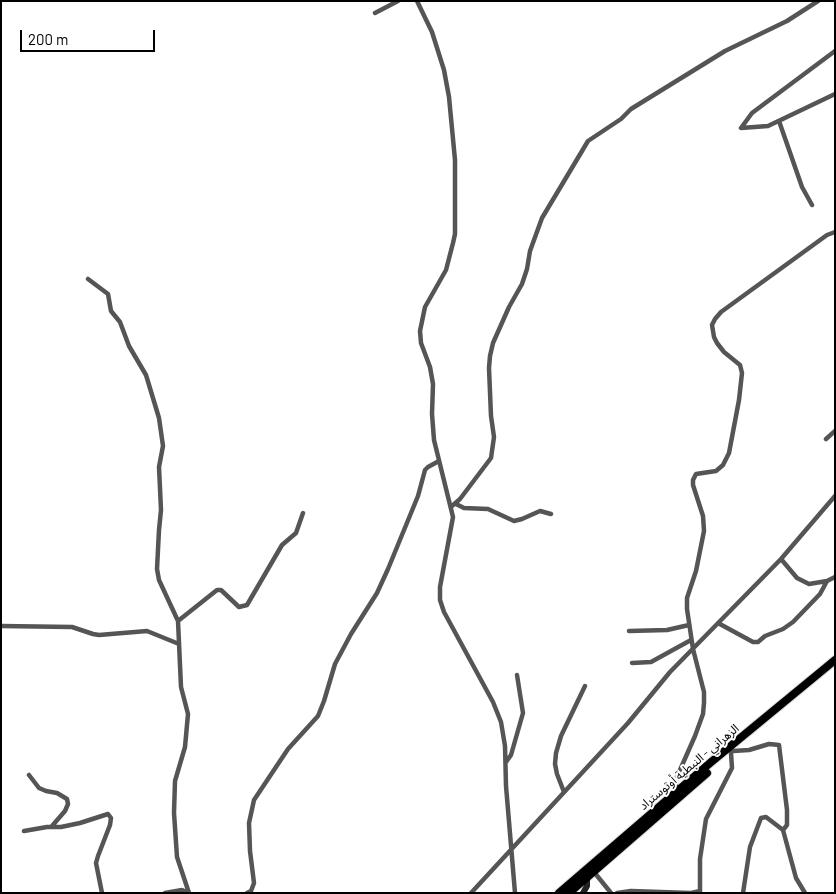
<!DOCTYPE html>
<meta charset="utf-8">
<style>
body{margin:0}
#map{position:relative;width:836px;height:894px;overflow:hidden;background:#fff;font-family:Barlow,sans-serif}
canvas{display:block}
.frame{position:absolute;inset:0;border:2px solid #000;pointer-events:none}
.scale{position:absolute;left:20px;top:30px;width:135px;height:22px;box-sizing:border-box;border:2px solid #000;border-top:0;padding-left:6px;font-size:15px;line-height:18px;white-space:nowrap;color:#000;-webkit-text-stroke:4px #fff;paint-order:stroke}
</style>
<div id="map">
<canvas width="836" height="894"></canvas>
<div class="frame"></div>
<div class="scale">200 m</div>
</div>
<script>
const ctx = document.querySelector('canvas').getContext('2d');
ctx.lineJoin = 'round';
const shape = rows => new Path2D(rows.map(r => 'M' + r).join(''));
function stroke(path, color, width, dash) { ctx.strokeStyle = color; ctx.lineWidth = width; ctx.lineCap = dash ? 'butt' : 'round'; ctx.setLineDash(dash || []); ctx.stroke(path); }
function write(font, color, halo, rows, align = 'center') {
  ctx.font = font + ' Barlow,"Noto Sans Arabic",sans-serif'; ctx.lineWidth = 4; ctx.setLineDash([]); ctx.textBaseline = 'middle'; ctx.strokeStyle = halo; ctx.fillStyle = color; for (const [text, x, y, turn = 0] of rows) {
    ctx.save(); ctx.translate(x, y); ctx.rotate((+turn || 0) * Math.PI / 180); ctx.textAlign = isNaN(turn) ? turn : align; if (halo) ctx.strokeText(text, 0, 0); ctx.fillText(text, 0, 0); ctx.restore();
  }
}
const minor = shape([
 [417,1,432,32,444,70,449,97,455,160,455,234,453,243,446,270,425,307,420,331,421,343,430,367,433,384,432,414,434,440,453,517,440,587,440,600,444,612,493,702,501,722,505,746,506,786,515,893],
 [375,13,398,1],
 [835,51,752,113,741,128,768,126,835,94],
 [779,121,802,187,812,205],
 [88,279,108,294,111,311,120,322,129,346,146,375,159,418,163,446,159,467,161,510,159,530,157,569,159,580,178,621],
 [826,439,835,431],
 [456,504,464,508,488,509,514,521,522,519,540,511,551,514],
 [452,506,460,499,491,458,494,437,491,416,489,368,490,356,493,343,509,307,522,284,527,269,530,251,542,218,588,141,621,119,631,109,725,51,787,21,818,1],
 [781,559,797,578,809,584,827,581,835,577],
 [718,623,753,642,758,642,765,636,783,629,793,622,820,594,827,581],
 [1,626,72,627,93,634,99,635,147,631,179,644],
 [629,631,667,630,689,625],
 [632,663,651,662,691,640],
 [733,751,749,750,769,744,779,745,787,810,787,825,783,830,796,878,805,893],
 [506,762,511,755,523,713,517,675],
 [29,775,39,788,46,791,57,793,67,799,68,804,65,811,52,826],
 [678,791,676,787,676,779,695,736,703,714,704,703,704,692,693,649,687,609,687,598,696,571,704,531,703,516,693,485,693,480,696,474,716,471,723,465,729,453,739,400,742,373,740,365,724,352,717,343,714,337,712,325,715,319,721,312,827,235,835,232],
 [564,792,557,774,555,764,556,753,561,736,585,686],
 [24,831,47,827,61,827,80,823,108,814,111,818,110,825,98,856,96,863,102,893],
 [594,872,611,893],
 [165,893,182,890,188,893],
 [189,893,177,857,174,813,175,781,185,747,188,714,181,687,178,621,217,590,221,590,239,607,247,605,282,545,296,533,303,513],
 [247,893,251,891,254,883,250,851,249,823,254,800,288,749,318,716,324,701,335,664,351,634,377,593,388,569,418,496,425,470,428,467,439,461],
 [471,893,628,723,670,672,781,559,835,496],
 [617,893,631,891,691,893,700,891],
 [700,893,700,859,706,819,732,768,731,753],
 [743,893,750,847,761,818,766,817,783,830]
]);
const secondary = shape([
 [583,893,587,886,587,879]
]);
const trunk = shape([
 [559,893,710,763,835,660],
 [569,893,707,773]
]);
const streetNames = [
 ["الزهراني - النبطية أوتوستراد",689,767,-40]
];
stroke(trunk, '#dbdbdb', 10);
stroke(minor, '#555', 4.5);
stroke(secondary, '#222', 6);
stroke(trunk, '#000', 8);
write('12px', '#000', '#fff', streetNames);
</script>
